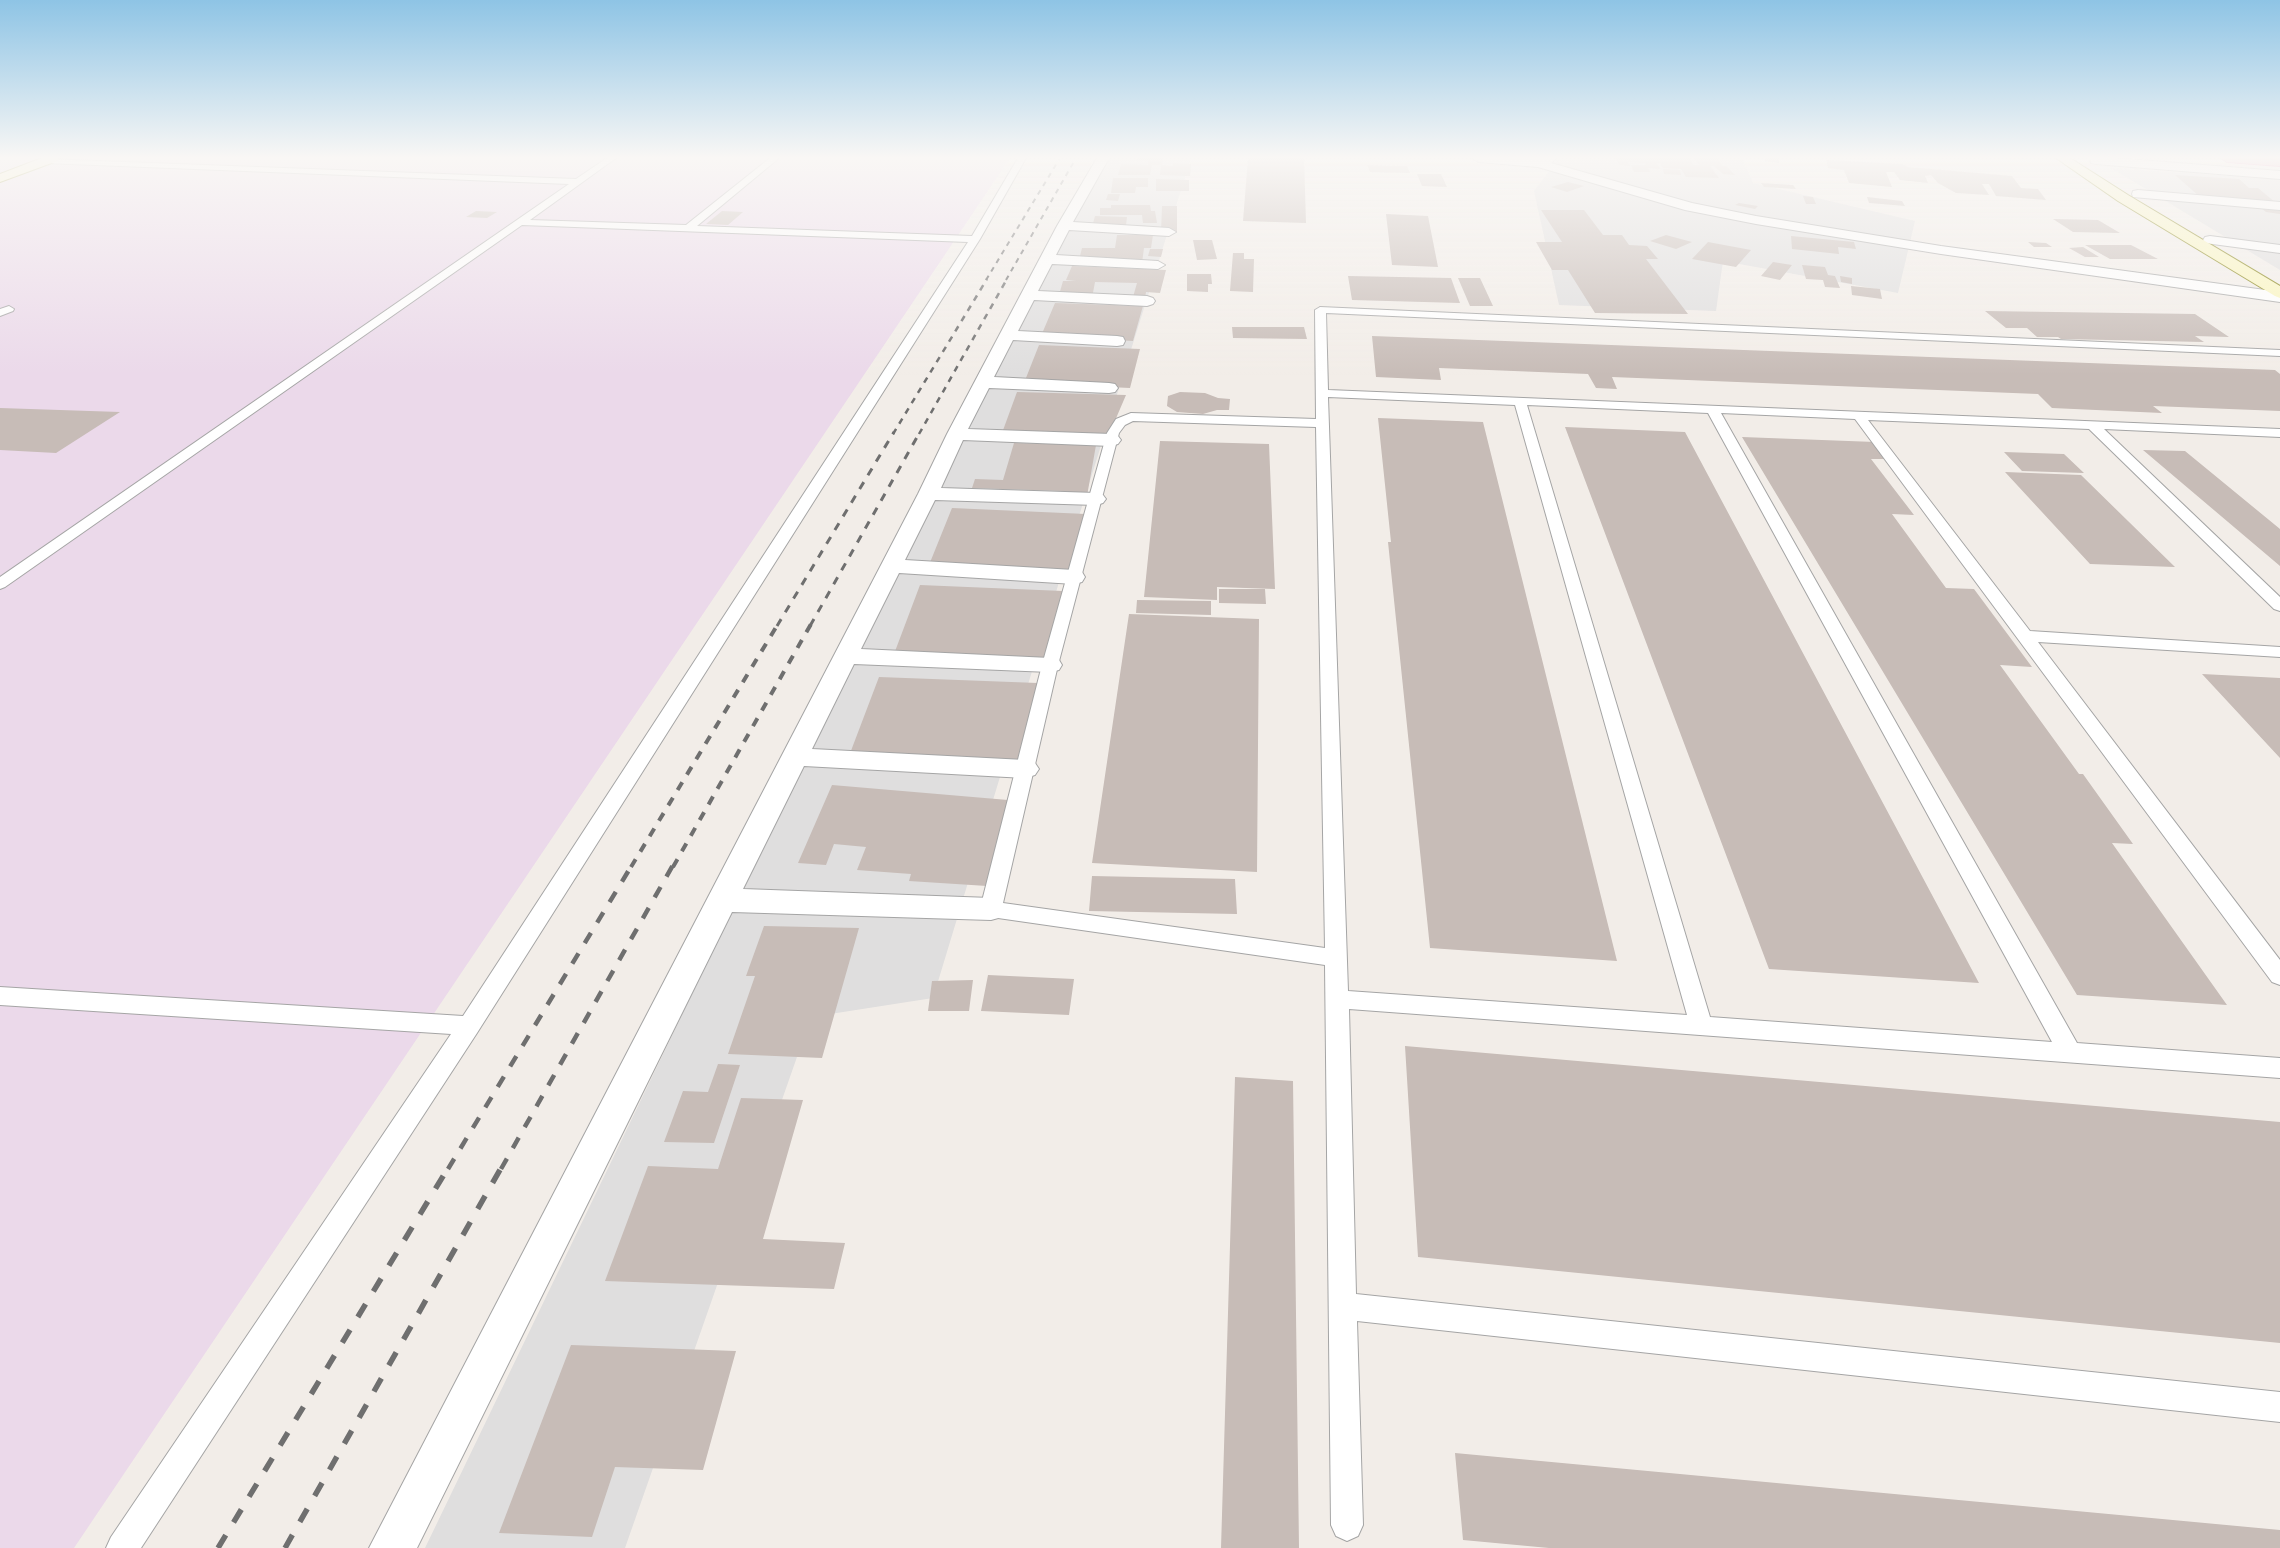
<!DOCTYPE html>
<style>
body{margin:0}
canvas{display:block;background:#f2ede8}
</style>
<canvas width="2280" height="1548"></canvas>
<script>
const ctx = document.querySelector('canvas').getContext('2d');
ctx.lineJoin = 'round';
function fill(path, color) { ctx.fillStyle = color; ctx.fill(path, 'evenodd'); }
const shape = rows => new Path2D(rows.map(r => 'M' + r).join(''));
function stroke(path, color, width, dash) { ctx.strokeStyle = color; ctx.lineWidth = width; ctx.lineCap = dash ? 'butt' : 'round'; ctx.setLineDash(dash || []); ctx.stroke(path); }
const residential = shape([
 [1095,158,1191,158,1083,503,933,998,811,1017,625,1548,425,1548],
 [1559,158,1742,158,1753,183,1915,221,1898,293,1723,261,1716,311,1559,305,1534,191],
 [2111,168,2280,179,2280,270]
]);
const industrial = shape([
 [0,158,1010,158,74,1548,0,1548]
]);
const building = shape([
 [1137,158,1163,158,1162,165,1152,165,1150,175,1118,175,1121,164,1148,165,1148,160,1137,160],
 [1248,158,1304,158,1306,223,1243,221],
 [1616,158,1689,158,1693,165,1699,165,1694,158,1717,158,1723,166,1726,166,1735,175,1723,174,1714,166,1710,166,1719,178,1686,177,1681,169,1663,168,1660,163,1657,163,1660,169,1648,168,1650,172,1634,172,1631,165,1646,165,1645,163,1628,162,1630,166,1619,165],
 [1765,158,1779,158,1779,163,1765,161],
 [1826,160,1902,164,1908,167,2012,176,2021,188,2038,189,2046,200,1996,196,1989,184,1982,184,1989,195,1956,193,1938,183,1931,175,1925,176,1928,183,1900,180,1894,172,1886,172,1892,187,1849,183,1844,170,1828,168],
 [1173,163,1191,164,1190,176,1160,175,1161,165,1173,166],
 [1367,165,1407,166,1410,173,1370,172],
 [1663,169,1680,170,1681,175,1664,174],
 [1417,174,1441,174,1447,187,1422,186],
 [2175,175,2239,179,2249,188,2258,188,2276,203,2200,197],
 [1113,178,1148,178,1148,187,1136,187,1135,193,1111,193],
 [1156,179,1189,180,1189,191,1156,191],
 [1568,182,1584,186,1567,192,1551,187],
 [1761,183,1793,185,1796,189,1764,187],
 [1108,194,1120,194,1118,201,1106,200],
 [1803,196,1813,197,1816,204,1806,204],
 [1867,197,1902,201,1905,206,1869,203],
 [1739,203,1758,206,1755,209,1735,205],
 [1111,205,1150,205,1151,211,1155,211,1157,223,1143,223,1142,215,1100,215,1100,208,1111,208],
 [1162,206,1177,206,1177,232,1161,232],
 [2261,208,2280,209,2280,214,2266,212],
 [1541,210,1584,210,1603,235,1622,235,1629,245,1647,246,1658,259,1646,259,1688,314,1595,313,1568,270,1552,270,1536,242,1562,242],
 [476,211,497,212,487,218,466,217],
 [722,211,743,212,728,225,706,224],
 [1386,214,1428,216,1438,267,1392,265],
 [1095,216,1127,217,1126,225,1150,226,1150,231,1092,227],
 [2053,219,2098,220,2120,233,2073,232],
 [1117,235,1153,235,1151,248,1144,248,1142,263,1079,260,1082,248,1115,248],
 [1666,235,1692,242,1676,249,1650,241],
 [1791,236,1854,242,1856,249,1838,247,1839,254,1792,249],
 [1193,240,1212,240,1217,259,1197,260],
 [1708,242,1751,250,1736,267,1692,259],
 [2028,242,2046,243,2052,247,2034,247],
 [2085,245,2131,245,2158,259,2110,259],
 [2083,247,2099,257,2085,257,2069,248],
 [1150,249,1163,249,1161,257,1148,256],
 [1233,253,1244,253,1244,259,1254,259,1253,292,1230,291],
 [1773,262,1792,265,1780,280,1761,276],
 [1802,265,1825,267,1828,275,1835,276,1840,288,1825,287,1823,280,1806,279],
 [1072,266,1166,270,1160,293,1146,292,1145,298,1133,297,1137,283,1095,282,1092,298,1059,295,1063,281,1076,281,1066,280],
 [1187,274,1211,274,1212,284,1208,284,1208,292,1187,291],
 [1348,276,1451,278,1460,303,1352,300],
 [1840,276,1852,278,1852,284,1841,282],
 [1458,278,1480,278,1493,306,1470,306],
 [1851,286,1880,289,1882,299,1852,295],
 [1055,303,1143,306,1133,341,1041,336],
 [1985,311,2195,314,2229,337,2195,336,2204,342,2061,339,2058,337,2037,337,2027,328,2006,328],
 [1232,327,1304,327,1307,339,1233,338],
 [1372,336,2275,370,2280,374,2280,411,2153,406,2162,413,2052,408,2038,394,1612,377,1617,389,1596,388,1588,374,1439,368,1441,380,1376,377],
 [1039,345,1140,349,1130,388,1024,383],
 [1017,392,1126,395,1108,437,1002,433],
 [1180,392,1205,393,1218,398,1230,399,1229,410,1217,410,1203,414,1177,412,1167,406,1168,396],
 [0,408,120,412,56,453,0,450],
 [1378,418,1483,422,1617,961,1430,948,1388,542,1391,542],
 [1565,427,1685,432,1979,983,1769,969],
 [1742,437,1875,442,1888,459,1871,459,1914,515,1892,514,1946,588,1974,589,2032,667,2000,665,2079,774,2083,774,2133,844,2112,843,2227,1005,2077,995],
 [1160,441,1269,444,1275,589,1217,587,1217,600,1144,597],
 [1014,443,1096,445,1087,496,1062,495,1063,491,972,488,975,479,1003,480],
 [2143,450,2185,451,2280,529,2280,566],
 [2004,452,2064,454,2084,473,2022,471],
 [2005,472,2081,475,2175,567,2090,564],
 [952,508,1086,514,1069,573,929,565],
 [920,585,1063,591,1045,662,894,654],
 [1219,589,1265,589,1266,604,1219,603],
 [1137,600,1211,601,1211,615,1136,613],
 [1129,614,1259,619,1257,872,1092,863],
 [2202,674,2280,678,2280,758],
 [879,677,1038,683,1019,765,849,756],
 [832,785,1008,800,987,886,909,881,911,874,857,870,866,847,834,844,826,865,798,863],
 [1092,876,1235,879,1237,914,1089,911],
 [764,926,859,928,822,1058,728,1054,755,976,746,976],
 [988,975,1074,979,1069,1015,981,1011],
 [973,980,969,1011,928,1011,932,981],
 [1405,1046,2280,1122,2280,1343,1418,1257],
 [718,1064,740,1065,714,1143,664,1142,683,1091,708,1092],
 [1235,1077,1293,1081,1299,1548,1221,1548],
 [741,1098,803,1100,763,1239,845,1243,834,1289,605,1281,648,1166,718,1169],
 [571,1345,736,1351,703,1470,615,1467,592,1537,499,1533],
 [1455,1453,2280,1530,2280,1548,1549,1548,1463,1540]
]);
const lane = shape([
 [607,158,616,158,530,220,686,225,770,158,779,158,697,226,972,236,1018,158,1026,158,980,239,477,1033,141,1548,106,1548,111,1537,451,1034,0,1005,0,987,463,1016,968,242,522,225,5,587,0,589,0,577,569,184,45,163,41,161,45,159,576,179,607,158],
 [9,306,14,309,13,311,0,316,0,309,9,306],
 [1320,307,2280,350,2280,356,1326,313,1328,390,2280,429,2280,437,2104,429,2280,597,2280,611,2274,609,2089,429,1868,420,2030,631,2280,647,2280,657,2038,642,2280,960,2280,985,2272,982,1855,419,1721,413,2077,1043,2280,1058,2280,1078,1349,1009,1356,1294,2280,1392,2280,1422,1357,1321,1363,1525,1358,1536,1347,1541,1336,1536,1331,1525,1325,965,991,917,984,914,980,909,1042,665,1107,433,1116,419,1131,413,1316,419,1315,310,1320,307],
 [1328,397,1515,405,1687,1015,1348,991,1328,397],
 [1527,405,1708,413,2052,1042,1710,1017,1527,405],
 [1133,421,1316,427,1325,948,1003,903,1058,665,1119,433,1125,425,1133,421]
]);
const street = shape([
 [1097,158,1109,158,1073,222,1169,228,1176,232,1169,236,1069,230,1056,255,1158,261,1165,265,1158,269,1052,264,1038,291,1147,296,1153,298,1155,301,1153,304,1147,306,1034,300,1018,331,1117,336,1123,337,1125,341,1123,345,1117,346,1013,340,994,377,1109,383,1115,384,1118,388,1115,392,1109,393,989,388,968,429,1111,434,1118,436,1121,440,1118,444,1111,446,963,440,941,488,1096,493,1103,495,1106,499,1103,503,1096,505,935,500,905,560,1074,570,1082,572,1085,577,1082,582,1074,584,899,573,861,649,1050,658,1059,660,1062,665,1059,670,1050,672,854,664,812,749,1025,760,1035,763,1039,769,1035,775,1025,778,804,766,743,889,991,898,1002,901,1006,909,1002,917,991,920,732,912,417,1548,369,1548,918,494,947,434,1057,226,1097,158],
 [1472,158,1557,158,1551,163,1692,203,1756,216,1941,246,2280,292,2280,302,1941,254,1756,224,1685,210,1538,167,1478,162,1472,158],
 [2090,158,2114,158,2280,171,2280,179,2095,164,2091,163,2090,158],
 [2138,190,2280,202,2280,210,2133,197,2132,194,2133,191,2138,190],
 [2210,236,2280,245,2280,253,2205,243,2203,240,2205,237,2210,236]
]);
const secondary = shape([
 [42,158,59,158,57,161,0,182,0,174,42,158],
 [2056,158,2070,158,2128,195,2280,286,2280,298,2275,296,2118,201,2056,158]
]);
const highway = shape([
 [2221,158,2280,158,2280,166,2227,162,2221,158]
]);
const railFar5 = shape([
 [986,280,1060,158],
 [1006,280,1076,158]
]);
const railFar4 = shape([
 [893,434,987,279],
 [919,434,1007,279]
]);
const railFar3 = shape([
 [777,626,894,432],
 [810,626,920,432]
]);
const railFar2 = shape([
 [631,867,778,624],
 [673,867,811,624]
]);
const railFar1 = shape([
 [448,1169,632,865],
 [501,1169,673,865]
]);
const rail = shape([
 [218,1548,448,1168],
 [285,1548,501,1168]
]);
fill(residential, '#dfdede');
fill(industrial, '#ebd9ea');
fill(building, '#c7bcb7');
stroke(lane, '#a5a5a5', 2);
stroke(street, '#a5a5a5', 2);
stroke(secondary, '#7e7b02', 2);
stroke(highway, '#e0247e', 2);
fill(lane, '#fff');
fill(street, '#fff');
fill(secondary, '#fbf6bc');
fill(highway, '#ea8eac');
stroke(railFar5, '#6f6f6f', 2, [5, 5]);
stroke(railFar4, '#6f6f6f', 2.5, [6, 6]);
stroke(railFar3, '#6f6f6f', 3, [8, 8]);
stroke(railFar2, '#6f6f6f', 4, [9, 9]);
stroke(railFar1, '#6f6f6f', 4.5, [12, 12]);
stroke(rail, '#6f6f6f', 5.5, [15, 15]);
const sky = ctx.createLinearGradient(0, 0, 0, 375);
sky.addColorStop(0, '#8ec4e5');
sky.addColorStop(0.42, '#f9f7f5');
sky.addColorStop(1, '#f9f7f500');
ctx.fillStyle = sky;
ctx.fillRect(0, 0, 2280, 375);
</script>
